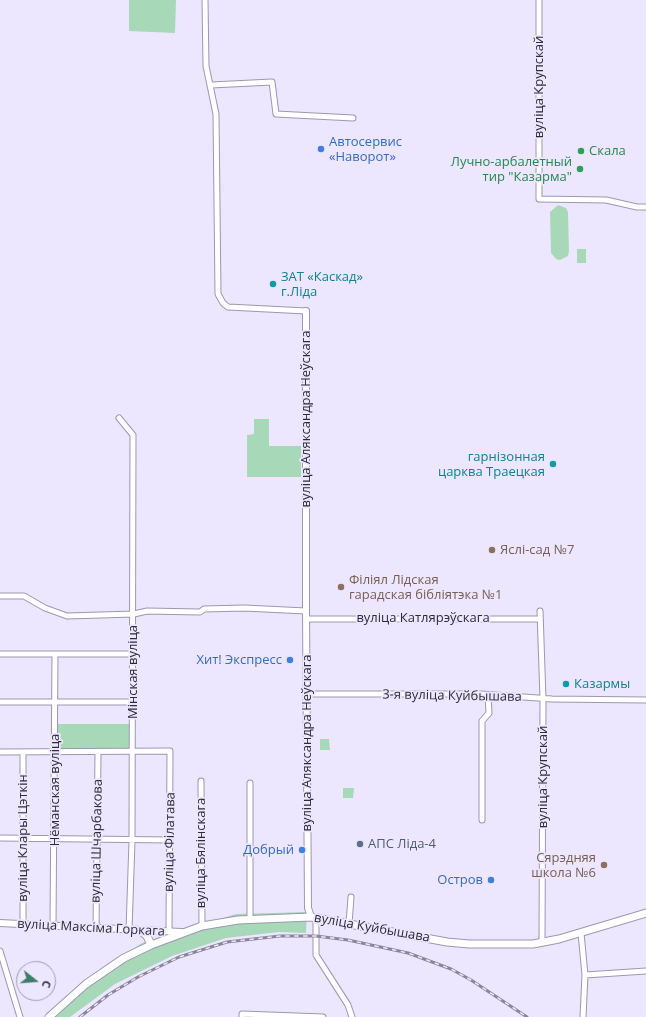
<!DOCTYPE html>
<meta charset="utf-8">
<style>
body{margin:0}
#map{position:relative;width:646px;height:1017px;overflow:hidden;background:#ece7ff;font-family:"Open Sans",sans-serif}
canvas{display:block}
.north{position:absolute;left:16px;top:961px;width:40px;height:40px;box-sizing:border-box;background:#ece7ff;border:1px solid #a09caf;border-radius:50%;rotate:107deg;font-size:11px;font-weight:700;line-height:16px;text-align:center;color:#2e2c37}
.north::after{content:'';display:block;margin:auto;width:14px;height:18px;background:#3e7d6a;clip-path:polygon(50% 0,100% 100%,50% 72%,0 100%)}
</style>
<div id="map">
<canvas width="646" height="1017"></canvas>
<div class="north">С</div>
</div>
<script>
const ctx = document.querySelector('canvas').getContext('2d');
ctx.lineJoin = 'round';
function fill(path, color) { ctx.fillStyle = color; ctx.fill(path, 'evenodd'); }
const shape = rows => new Path2D(rows.map(r => 'M' + r).join(''));
function stroke(path, color, width, dash) { ctx.strokeStyle = color; ctx.lineWidth = width; ctx.lineCap = dash ? 'butt' : 'round'; ctx.setLineDash(dash || []); ctx.stroke(path); }
function write(font, color, halo, rows, align = 'center') {
  ctx.font = font + ' "Open Sans",sans-serif'; ctx.lineWidth = 3.5; ctx.setLineDash([]); ctx.textBaseline = 'middle'; ctx.strokeStyle = halo; ctx.fillStyle = color; for (const [text, x, y, turn = 0] of rows) {
    ctx.save(); ctx.translate(x, y); ctx.rotate((+turn || 0) * Math.PI / 180); ctx.textAlign = isNaN(turn) ? turn : align; if (halo) ctx.strokeText(text, 0, 0); ctx.fillText(text, 0, 0); ctx.restore();
  }
}
const green = shape([
 [129,0,176,0,175,33,129,31],
 [558,205,566,208,568,212,569,251,568,256,560,260,556,259,551,253,550,212],
 [577,249,586,249,586,263,577,263],
 [254,419,269,419,269,446,301,446,301,477,247,477,247,435,254,434],
 [58,724,130,724,130,749,58,750],
 [320,739,329,739,330,750,320,750],
 [343,788,354,788,353,798,343,798],
 [307,912,306,933,279,932,226,938,172,956,115,984,70,1017,44,1017,93,975,142,943,236,914]
]);
const minor = shape([
 [205,0,206,66,216,114,218,294,223,303,228,307,306,311],
 [539,0,539,199,606,200,637,207,646,207],
 [211,85,272,82,276,114,353,118],
 [119,418,133,435,132,841,129,930],
 [0,596,24,596,45,608,67,616,134,614,147,611,200,612,204,609,244,608,306,611],
 [540,611,543,699,542,942],
 [306,619,540,619],
 [0,654,133,654],
 [307,694,481,694,552,699,646,700],
 [0,702,133,702],
 [0,752,170,751,169,932],
 [201,781,202,926],
 [250,783,250,920],
 [482,820,482,721,489,713,488,696],
 [0,838,170,840],
 [316,918,316,955,348,1005,352,1017],
 [23,924,23,752],
 [349,924,351,897],
 [53,926,55,654],
 [96,929,98,753],
 [581,933,585,975,583,1017],
 [0,951,20,1017],
 [585,975,646,971],
 [242,1017,242,1014,323,1017]
]);
const tertiary = shape([
 [306,311,306,611,308,908,311,917],
 [0,923,181,932]
]);
const secondary = shape([
 [141,931,147,936,151,945],
 [49,1017,86,984,124,958,151,945,202,926,238,920,311,917,447,942,469,944,533,944,559,939,646,913]
]);
const rail = shape([
 [80,1017,108,995,138,977,179,957,227,942,280,936,316,936,348,940,408,953,451,969,471,980,527,1017]
]);
const markers = [
 [321,149,4,"#3f7fe0"],
 [581,151,4,"#2e9e5b"],
 [580,169,4,"#2e9e5b"],
 [273,284,4,"#0f9aa8"],
 [553,464,4,"#0f9aa8"],
 [492,550,4,"#8d6e63"],
 [341,587,4,"#8d6e63"],
 [290,660,4,"#3f7fe0"],
 [566,684,4,"#0f9aa8"],
 [360,844,4,"#5c6f8a"],
 [302,850,4,"#3f7fe0"],
 [604,865,4,"#8d6e63"],
 [491,880,4,"#3f7fe0"]
];
const streetNames = [
 ["вуліца Крупскай",539,87,-90],
 ["вуліца Аляксандра Неўскага",306,419,-90],
 ["вуліца Катлярэўскага",423,618],
 ["Мінская вуліца",133,672,-90],
 ["3-я вуліца Куйбышава",452,696,1],
 ["вуліца Аляксандра Неўскага",307,743,-90],
 ["вуліца Крупскай",543,777,-90],
 ["Нёманская вуліца",55,790,-90],
 ["вуліца Клары Цэткін",23,838,-90],
 ["вуліца Шчарбакова",97,841,-89],
 ["вуліца Філатава",170,842,-89],
 ["вуліца Бялінскага",201,853,-90],
 ["вуліца Максіма Горкага",91,928,3],
 ["вуліца Куйбышава",372,928,10]
];
const shopNames = [
 ["Автосервис",329,142,"left"],
 ["«Наворот»",329,157,"left"],
 ["Хит! Экспресс",282,660],
 ["Добрый",294,850],
 ["Остров",483,880]
];
const leisureNames = [
 ["Скала",589,151],
 ["Лучно-арбалетный",572,162,"right"],
 ["тир \"Казарма\"",572,177,"right"]
];
const cultureNames = [
 ["ЗАТ «Каскад»",281,277],
 ["г.Ліда",281,292],
 ["гарнізонная",545,457,"right"],
 ["царква Траецкая",545,472,"right"],
 ["Казармы",574,684]
];
const educationNames = [
 ["Яслі-сад №7",500,550],
 ["Філіял Лідская",349,580],
 ["гарадская бібліятэка №1",349,595],
 ["Сярэдняя",596,858,"right"],
 ["школа №6",596,873,"right"]
];
const serviceNames = [
 ["АПС Ліда-4",368,844]
];
fill(green, '#a7d9b9');
stroke(minor, '#9d97b2', 7);
stroke(tertiary, '#9d97b2', 8);
stroke(secondary, '#9d97b2', 9);
stroke(minor, '#fff', 5);
stroke(tertiary, '#fff', 6);
stroke(secondary, '#fff', 7);
stroke(rail, '#8a8698', 3);
stroke(rail, '#ece7ff', 1.5, [4.5]);
for (const [x, y, r, color] of markers) { const dot = new Path2D(); dot.arc(x, y, r, 0, 2 * Math.PI); ctx.fillStyle = color; ctx.fill(dot); stroke(dot, '#ece7ff', 1.5); }
write('13px', '#2e2c37', '#ece7ff', streetNames);
write('13px', '#366cbe', '#ece7ff', shopNames, 'right');
write('13px', '#27864d', '#ece7ff', leisureNames, 'left');
write('13px', '#0d838f', '#ece7ff', cultureNames, 'left');
write('13px', '#785e54', '#ece7ff', educationNames, 'left');
write('13px', '#4e5e75', '#ece7ff', serviceNames, 'left');
</script>
